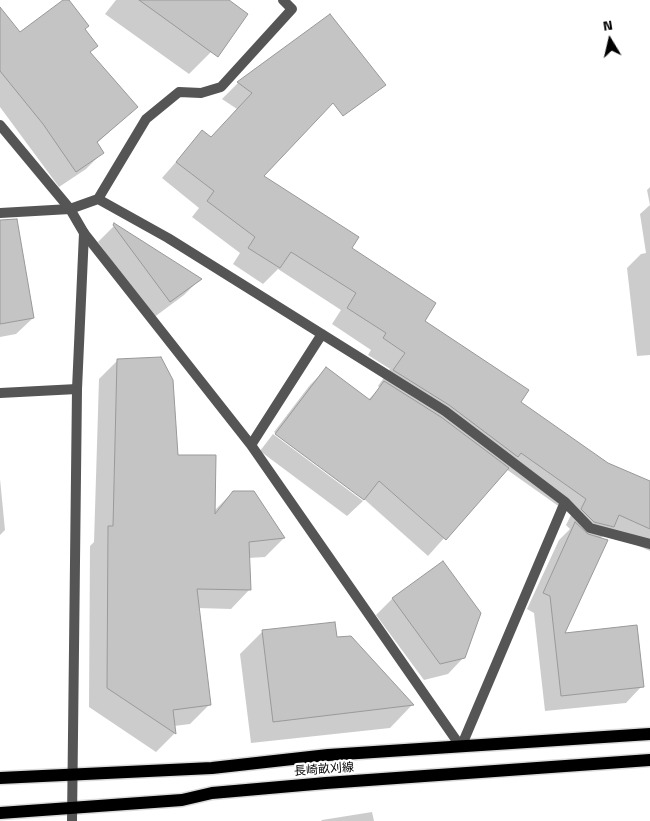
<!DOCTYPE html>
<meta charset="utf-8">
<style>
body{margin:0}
#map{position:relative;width:650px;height:821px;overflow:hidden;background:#fff;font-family:"Titillium Web",sans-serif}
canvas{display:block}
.north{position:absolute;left:585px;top:15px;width:50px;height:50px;-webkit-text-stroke:4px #fff;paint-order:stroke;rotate:351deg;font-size:14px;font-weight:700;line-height:20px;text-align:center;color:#000}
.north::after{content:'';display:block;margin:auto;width:18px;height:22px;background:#000;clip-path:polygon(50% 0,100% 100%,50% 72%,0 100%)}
</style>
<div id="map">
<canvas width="650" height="821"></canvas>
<div class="north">N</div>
</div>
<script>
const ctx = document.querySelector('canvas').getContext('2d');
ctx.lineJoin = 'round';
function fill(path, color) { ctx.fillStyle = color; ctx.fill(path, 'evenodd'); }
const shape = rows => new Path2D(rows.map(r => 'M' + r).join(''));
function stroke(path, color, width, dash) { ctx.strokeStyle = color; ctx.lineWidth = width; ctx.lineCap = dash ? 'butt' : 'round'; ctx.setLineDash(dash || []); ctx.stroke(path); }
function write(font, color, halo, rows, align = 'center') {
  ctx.font = font + ' "Titillium Web","Noto Sans JP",sans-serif'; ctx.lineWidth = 4.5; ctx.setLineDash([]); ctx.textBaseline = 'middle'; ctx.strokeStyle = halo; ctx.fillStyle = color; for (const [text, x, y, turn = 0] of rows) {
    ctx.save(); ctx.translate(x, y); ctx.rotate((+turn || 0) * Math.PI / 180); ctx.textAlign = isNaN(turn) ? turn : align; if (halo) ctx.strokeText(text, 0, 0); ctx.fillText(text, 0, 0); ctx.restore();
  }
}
const shadow = shape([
 [66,0,96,46,90,52,136,107,96,144,102,153,86,169,59,187,0,107,0,49],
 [116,0,227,0,211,52,189,74,105,14],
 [285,48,262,176,350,248,423,321,520,402,607,464,650,482,650,551,607,532,600,539,563,634,642,686,626,703,545,711,534,613,527,609,559,540,570,529,566,525,571,515,506,469,428,556,364,499,363,500,363,498,274,432,310,385,326,369,368,400,380,388,378,386,390,369,368,355,371,350,332,324,341,310,278,269,263,284,233,264,240,253,192,217,199,208,162,178,202,132,211,138,237,109,222,99,238,83],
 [650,187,650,355,637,356,627,268,641,254,646,253,640,214,650,205,647,190],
 [115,225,200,279,184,295,153,318,98,242],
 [0,259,33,318,16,334,0,337],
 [118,360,177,456,214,511,233,492,284,538,265,557,248,558,250,589,231,609,198,608,209,705,190,724,174,726,175,733,156,752,89,707,90,546,94,542,99,379],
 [273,434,363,501,347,516,260,451],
 [0,479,5,530,0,535],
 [443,563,464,657,448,674,424,680,376,615,392,599],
 [263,631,336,638,350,637,412,705,390,728,251,743,240,654],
 [372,812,374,821,321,821,322,820]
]);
const building = shape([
 [63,0,69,0,89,26,85,29,98,46,90,52,138,107,97,142,104,153,76,172,43,124,0,71,0,7,20,32,63,0],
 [139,0,229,0,248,14,218,57,139,0],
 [330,14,386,85,343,116,333,103,264,176,359,237,352,248,436,303,425,321,529,390,521,402,608,463,650,481,650,529,619,515,614,527,594,522,581,509,586,499,521,453,518,457,449,405,393,370,405,353,383,338,386,333,347,308,356,293,291,252,280,268,248,248,255,237,207,201,214,191,176,162,202,130,211,137,252,93,237,82,330,14],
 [17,219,34,318,0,324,0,220,17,219],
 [114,223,202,279,170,302,113,225,114,223],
 [161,357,173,380,178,455,216,455,215,514,233,491,254,491,285,538,249,542,251,590,197,589,211,705,173,710,176,734,107,688,108,526,113,526,117,359,161,357],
 [326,367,370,400,384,381,441,417,509,468,446,540,379,481,364,500,275,434,326,367],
 [575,522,588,534,608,540,565,633,637,625,644,687,561,696,550,596,543,593,575,522],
 [443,561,481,613,465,658,440,664,392,598,443,561],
 [335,622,337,637,351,636,414,705,273,722,262,630,335,622]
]);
const minor = shape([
 [98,199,146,119,179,92,201,93,221,87,292,9,283,0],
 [0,213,70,209,98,199,168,238,445,411,565,502,590,528,650,544],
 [84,233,251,445,461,747],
 [0,393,77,389],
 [251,445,322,334],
 [461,747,565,502]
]);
const tertiary = shape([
 [0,125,70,209,84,233,77,389,72,821]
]);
const primary = shape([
 [0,778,212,768,328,755,650,734],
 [0,813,182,800,212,793,326,783,650,760]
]);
const streetNames = [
 ["長崎畝刈線",324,770,-4]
];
fill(shadow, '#0003');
fill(building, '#c4c4c4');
stroke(building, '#999', 1);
stroke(primary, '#dbdbdb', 15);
stroke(minor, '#555', 10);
stroke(tertiary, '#555', 10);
stroke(primary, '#000', 12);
write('12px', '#000', '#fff', streetNames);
</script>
